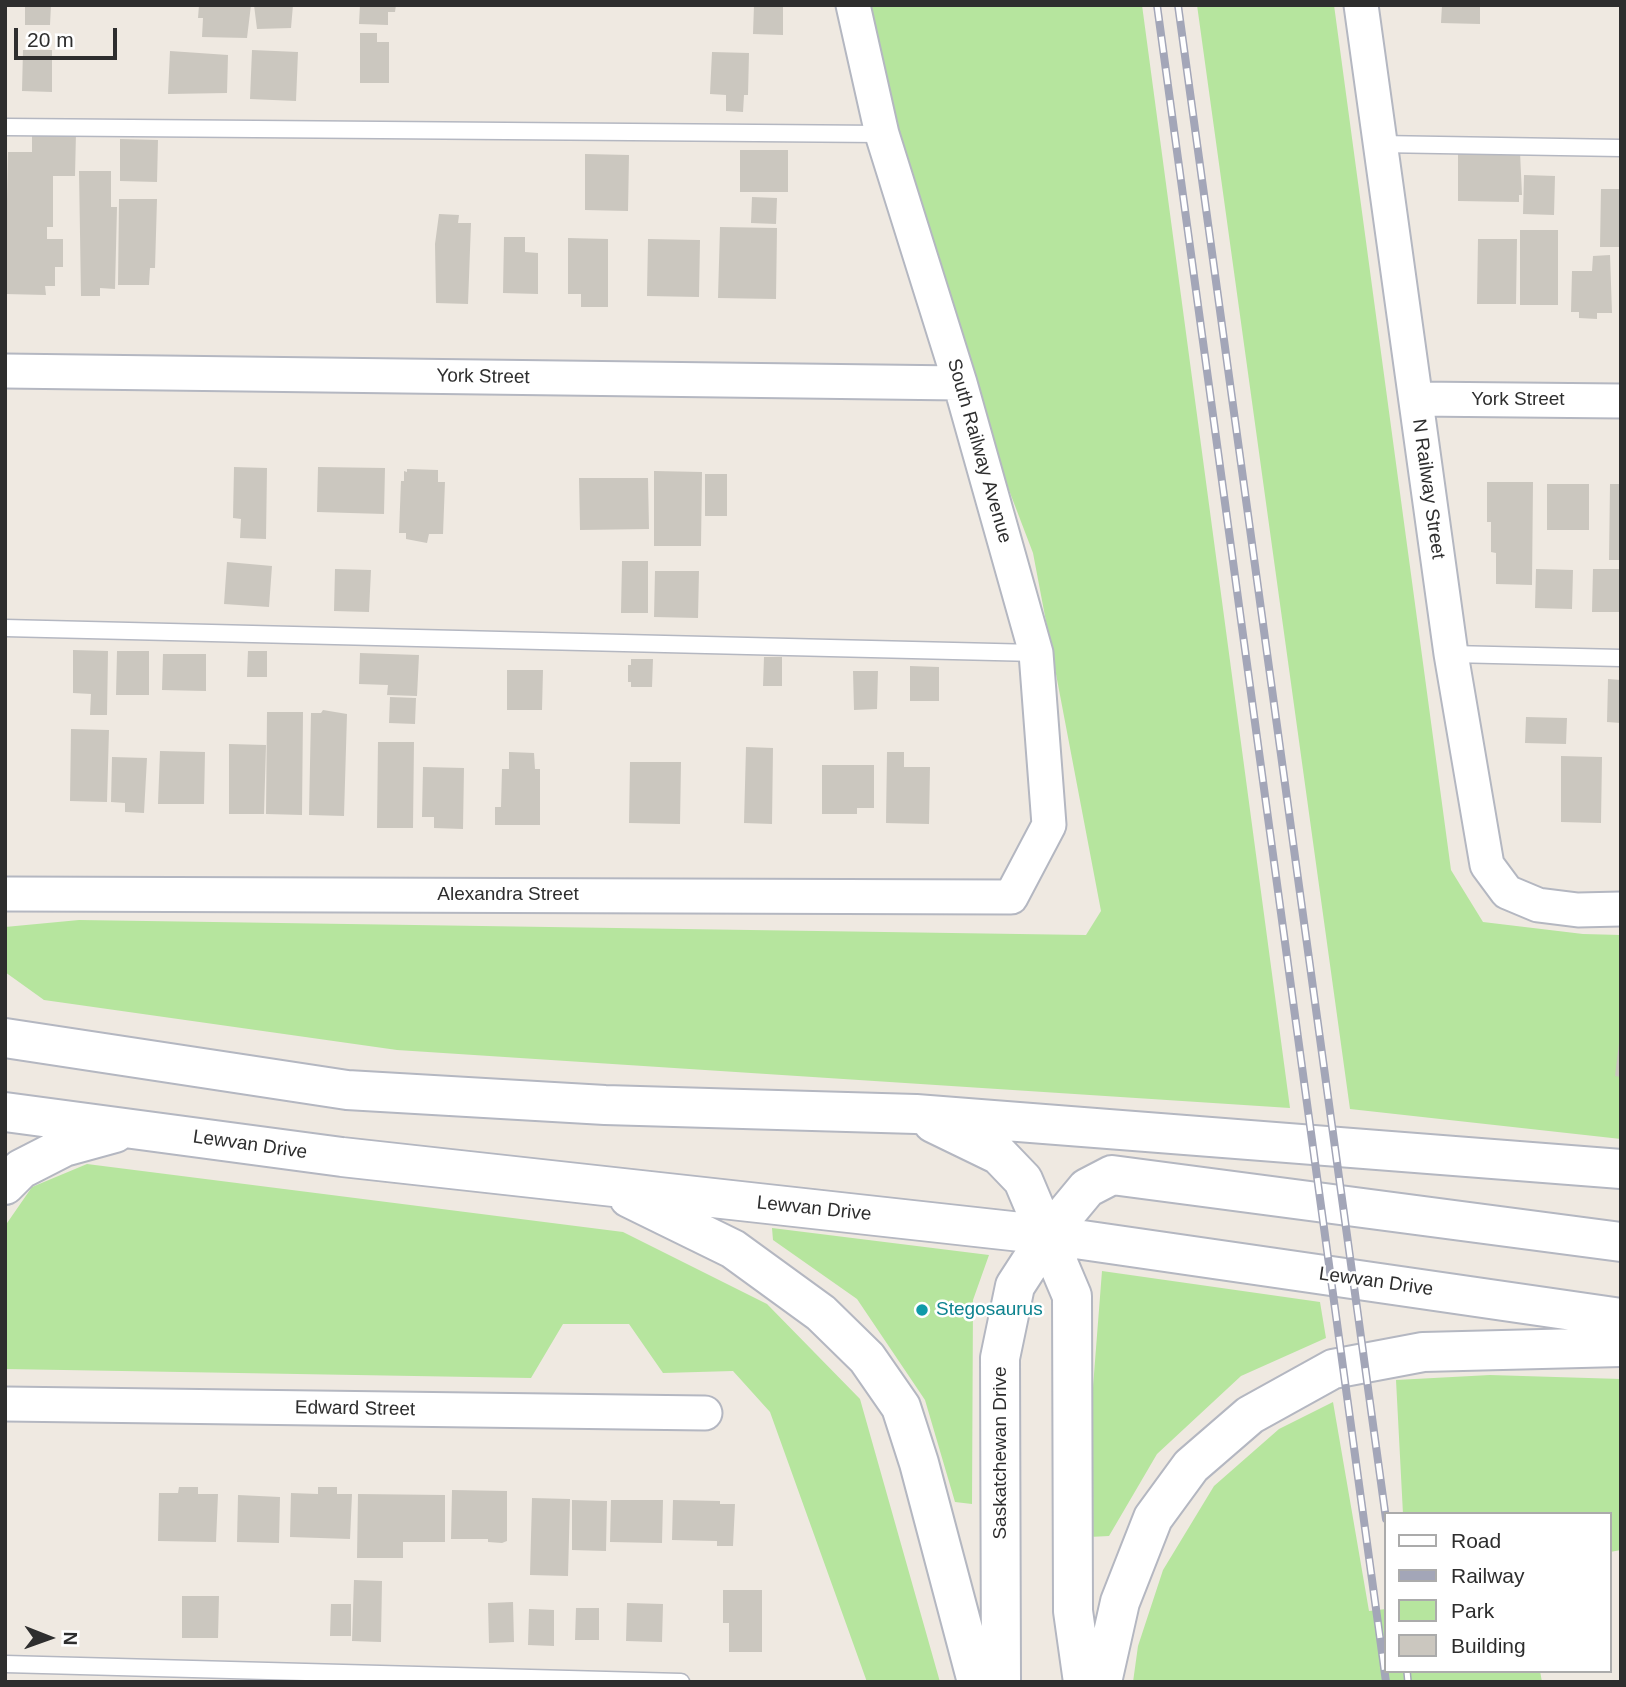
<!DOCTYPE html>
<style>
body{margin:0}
#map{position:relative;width:1626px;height:1687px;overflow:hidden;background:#efe9e1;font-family:Helvetica,sans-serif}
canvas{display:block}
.frame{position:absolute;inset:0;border:7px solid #2e2e2e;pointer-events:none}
.legend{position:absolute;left:1384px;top:1512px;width:228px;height:161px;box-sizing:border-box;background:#fff;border:2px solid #ababab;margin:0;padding:9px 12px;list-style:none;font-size:21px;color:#2e2e2e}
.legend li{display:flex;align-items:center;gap:14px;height:35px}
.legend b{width:35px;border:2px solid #ababab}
.north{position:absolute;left:14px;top:1603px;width:70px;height:70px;-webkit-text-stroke:5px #fff;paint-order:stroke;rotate:91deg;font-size:19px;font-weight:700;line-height:28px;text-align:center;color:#2e2e2e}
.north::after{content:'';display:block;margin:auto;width:24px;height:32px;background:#2e2e2e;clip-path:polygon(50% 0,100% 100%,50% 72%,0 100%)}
.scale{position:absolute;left:14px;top:28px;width:103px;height:32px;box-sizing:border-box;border:4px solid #2e2e2e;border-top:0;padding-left:9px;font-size:21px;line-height:24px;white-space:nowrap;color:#2e2e2e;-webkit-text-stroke:5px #fff;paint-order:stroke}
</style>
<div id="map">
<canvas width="1626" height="1687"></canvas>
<div class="frame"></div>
<ul class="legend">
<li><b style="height:9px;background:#fff"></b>Road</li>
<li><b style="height:9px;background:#a3a6b8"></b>Railway</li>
<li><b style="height:19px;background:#b6e59e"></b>Park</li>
<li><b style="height:19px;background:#cbc7bf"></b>Building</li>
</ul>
<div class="north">N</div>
<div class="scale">20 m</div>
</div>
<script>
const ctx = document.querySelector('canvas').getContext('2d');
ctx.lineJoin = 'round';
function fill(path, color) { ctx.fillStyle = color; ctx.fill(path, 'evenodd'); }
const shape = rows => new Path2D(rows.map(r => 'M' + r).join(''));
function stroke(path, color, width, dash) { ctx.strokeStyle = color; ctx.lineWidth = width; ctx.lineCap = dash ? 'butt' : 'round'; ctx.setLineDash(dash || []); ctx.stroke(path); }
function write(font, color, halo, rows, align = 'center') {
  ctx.font = font + ' Helvetica,sans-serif'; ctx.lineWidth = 5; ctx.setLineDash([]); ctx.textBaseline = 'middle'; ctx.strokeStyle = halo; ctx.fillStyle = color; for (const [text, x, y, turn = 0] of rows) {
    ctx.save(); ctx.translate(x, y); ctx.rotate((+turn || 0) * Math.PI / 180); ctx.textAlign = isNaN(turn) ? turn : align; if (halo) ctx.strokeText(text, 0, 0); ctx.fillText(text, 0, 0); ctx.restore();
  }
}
const green = shape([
 [871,5,1142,5,1290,1108,397,1050,44,1000,5,972,5,927,79,920,1086,935,1101,911,1033,553,970,388,895,147],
 [1197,5,1334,5,1451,870,1483,922,1583,934,1621,935,1621,1139,1350,1109],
 [87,1164,623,1232,767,1304,860,1399,940,1682,867,1682,770,1412,733,1371,663,1373,629,1324,563,1324,531,1378,5,1369,5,1226,32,1187],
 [772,1228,989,1255,973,1300,972,1504,955,1502,925,1400,857,1299,773,1240],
 [1102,1271,1320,1302,1326,1338,1241,1376,1157,1454,1109,1536,1089,1537,1087,1464],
 [1490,1375,1621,1379,1621,1550,1610,1552,1610,1514,1403,1514,1396,1380],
 [1333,1402,1369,1611,1386,1609,1386,1671,1540,1671,1542,1682,1133,1682,1138,1646,1163,1570,1214,1486,1279,1429]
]);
const building = shape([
 [25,5,51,5,50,25,25,25],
 [199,5,251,5,247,38,202,37,203,18,198,18],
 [254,5,293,5,291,28,257,29],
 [360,5,396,5,395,12,388,12,388,25,359,24],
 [754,5,783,5,783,35,753,34],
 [1442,5,1480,5,1480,24,1441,23],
 [360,33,377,33,377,42,389,42,389,83,360,83],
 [23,50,52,50,52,92,22,91],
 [252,50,298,52,296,101,250,99],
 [170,51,228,55,227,93,168,94],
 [712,52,749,53,748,95,744,95,743,112,726,111,726,95,710,94],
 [32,132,76,132,75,176,53,176,53,227,47,227,47,239,63,239,63,267,55,267,55,286,45,286,46,295,5,294,8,152,32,152],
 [120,139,158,140,157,182,120,181],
 [740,150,788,150,788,192,740,192],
 [1458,151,1520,152,1522,195,1519,195,1519,202,1458,201],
 [585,154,629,155,628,211,585,210],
 [79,171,111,171,111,207,117,207,115,289,100,288,100,296,81,296],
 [1524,175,1555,176,1554,215,1523,214],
 [1601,189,1621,189,1621,247,1600,247],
 [752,197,777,198,776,224,751,223],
 [119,199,157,199,155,268,150,268,149,285,118,285],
 [439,214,459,215,458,223,471,223,468,304,436,303,435,244],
 [720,227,777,228,776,299,718,298],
 [1520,230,1558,230,1558,305,1520,305],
 [504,237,525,237,525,252,538,253,538,294,503,293],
 [568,238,608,239,608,307,581,307,581,294,568,294],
 [648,239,700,240,699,297,647,296],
 [1478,239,1517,239,1516,304,1477,304],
 [1610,255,1612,313,1597,313,1597,319,1579,318,1579,312,1571,312,1572,271,1592,271,1593,256],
 [234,467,267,468,266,539,240,538,241,519,233,518],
 [318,467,385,468,384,514,317,512],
 [407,469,438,470,438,482,445,482,443,534,429,534,427,543,406,539,406,533,399,533,401,481,404,481,404,471,407,472],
 [654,471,702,472,701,546,654,546],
 [705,474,727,474,727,516,705,516],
 [579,478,648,478,649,529,580,530],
 [1487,482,1533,482,1532,585,1496,584,1496,553,1491,552,1491,522,1487,522],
 [1547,484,1589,484,1589,530,1547,530],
 [1610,484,1621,484,1621,560,1609,560],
 [622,561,648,561,648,613,621,613],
 [227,562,272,566,269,607,224,604],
 [335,569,371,570,369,612,334,611],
 [1536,569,1573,570,1572,609,1535,608],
 [1593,569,1621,569,1621,612,1592,612],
 [655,571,699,571,698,618,654,617],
 [73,650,108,651,107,715,90,715,91,694,73,693],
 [117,651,149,651,149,695,116,695],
 [248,651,267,651,267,677,247,677],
 [360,653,419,655,417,696,387,695,388,685,359,684],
 [163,654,206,654,206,691,162,690],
 [764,657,782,657,782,686,763,686],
 [631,659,653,659,652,687,631,687,631,682,628,682,628,665,631,665],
 [910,666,939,667,939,701,910,701],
 [507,670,543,670,542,710,507,710],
 [853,671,878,671,877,709,854,710],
 [1608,679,1621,680,1621,723,1607,722],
 [390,697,416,698,415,724,389,723],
 [323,710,347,714,344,816,309,815,311,713,321,713],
 [267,712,303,712,302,815,266,814],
 [1526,717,1567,718,1566,744,1525,743],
 [71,729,109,730,107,802,70,801],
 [378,742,414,742,413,828,377,828],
 [229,744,266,745,264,814,229,814],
 [746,747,773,748,772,824,744,823],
 [160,751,205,752,204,804,158,804],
 [509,752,534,753,535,769,540,769,540,825,495,825,495,807,501,807,502,769,509,769],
 [887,752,904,752,904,767,930,767,929,824,886,823],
 [1561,756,1602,757,1601,823,1561,822],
 [112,757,147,758,144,813,125,812,125,803,111,802],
 [630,762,681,762,680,824,629,823],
 [822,765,874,765,874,808,857,808,857,814,822,814],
 [423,767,464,768,463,829,434,828,434,817,422,817],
 [1619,1043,1621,1043,1621,1077,1615,1076],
 [179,1487,198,1487,198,1494,218,1494,216,1542,158,1541,159,1493,178,1493],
 [318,1487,337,1487,337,1494,352,1494,350,1539,290,1537,291,1493,318,1494],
 [452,1490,507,1491,507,1541,502,1543,488,1542,488,1539,451,1539],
 [358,1494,445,1495,445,1542,403,1542,403,1558,357,1558],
 [238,1495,280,1497,279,1543,237,1542],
 [532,1498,570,1499,568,1576,530,1575],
 [572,1500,607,1501,606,1551,572,1550],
 [611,1500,663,1500,662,1543,610,1542],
 [673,1500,720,1501,720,1504,735,1504,733,1546,717,1546,717,1541,672,1540],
 [354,1580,382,1581,381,1642,352,1641],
 [723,1590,762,1590,762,1652,729,1652,729,1623,723,1623],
 [182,1596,219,1596,218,1638,182,1638],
 [513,1602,514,1642,489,1643,488,1603],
 [627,1603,663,1604,662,1642,626,1641],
 [331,1604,351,1604,351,1636,330,1636],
 [576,1608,599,1608,599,1640,575,1640],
 [529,1609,554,1610,554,1646,528,1645]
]);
const service = shape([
 [5,127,882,134],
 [1379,144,1621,148],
 [5,628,1036,653],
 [1451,654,1621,658],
 [5,1664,681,1682]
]);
const minor = shape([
 [1361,5,1451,654,1487,865,1507,892,1538,905,1578,910,1621,909],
 [5,371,960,383],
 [1416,399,1621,401],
 [5,894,1011,897,1049,825,1036,653,960,383,882,134,853,5],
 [5,1404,705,1413]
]);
const secondary = shape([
 [5,1038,347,1090,605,1105,916,1114,1621,1169],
 [5,1112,342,1157,1048,1235,1621,1318],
 [933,1123,999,1155,1023,1180,1072,1296,1073,1611,1083,1682],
 [5,1185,21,1169,64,1147,115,1133],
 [629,1198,733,1249,821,1313,867,1358,901,1407,919,1463,977,1682],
 [1001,1682,1000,1358,1015,1286,1048,1235,1087,1188,1112,1175,1621,1242],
 [1102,1682,1120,1602,1153,1518,1191,1466,1250,1415,1333,1369,1423,1352,1621,1347]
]);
const rail = shape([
 [1157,5,1386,1682],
 [1178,5,1386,1519],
 [1407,1671,1408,1682]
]);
const markers = [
 [922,1310,7,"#0f9aa8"]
];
const streetNames = [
 ["York Street",483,377,1],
 ["York Street",1518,400],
 ["South Railway Avenue",979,451,74],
 ["N Railway Street",1428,489,82],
 ["Alexandra Street",508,895],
 ["Lewvan Drive",250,1145,8],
 ["Lewvan Drive",814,1209,6],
 ["Lewvan Drive",1376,1282,8],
 ["Edward Street",355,1409,1],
 ["Saskatchewan Drive",1001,1453,-90]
];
const cultureNames = [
 ["Stegosaurus",936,1310]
];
fill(green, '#b6e59e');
fill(building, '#cbc7bf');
stroke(service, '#b4b7c1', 19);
stroke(minor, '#b4b7c1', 37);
stroke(secondary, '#b4b7c1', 42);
stroke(service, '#fff', 16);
stroke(minor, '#fff', 33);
stroke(secondary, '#fff', 38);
stroke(rail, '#a3a6b8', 8);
stroke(rail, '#fff', 5, [16]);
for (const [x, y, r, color] of markers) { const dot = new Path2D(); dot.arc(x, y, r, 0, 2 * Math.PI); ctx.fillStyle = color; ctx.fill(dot); stroke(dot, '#fff', 2.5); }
write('19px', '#2e2e2e', '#fff', streetNames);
write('19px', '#0d838f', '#fff', cultureNames, 'left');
</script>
